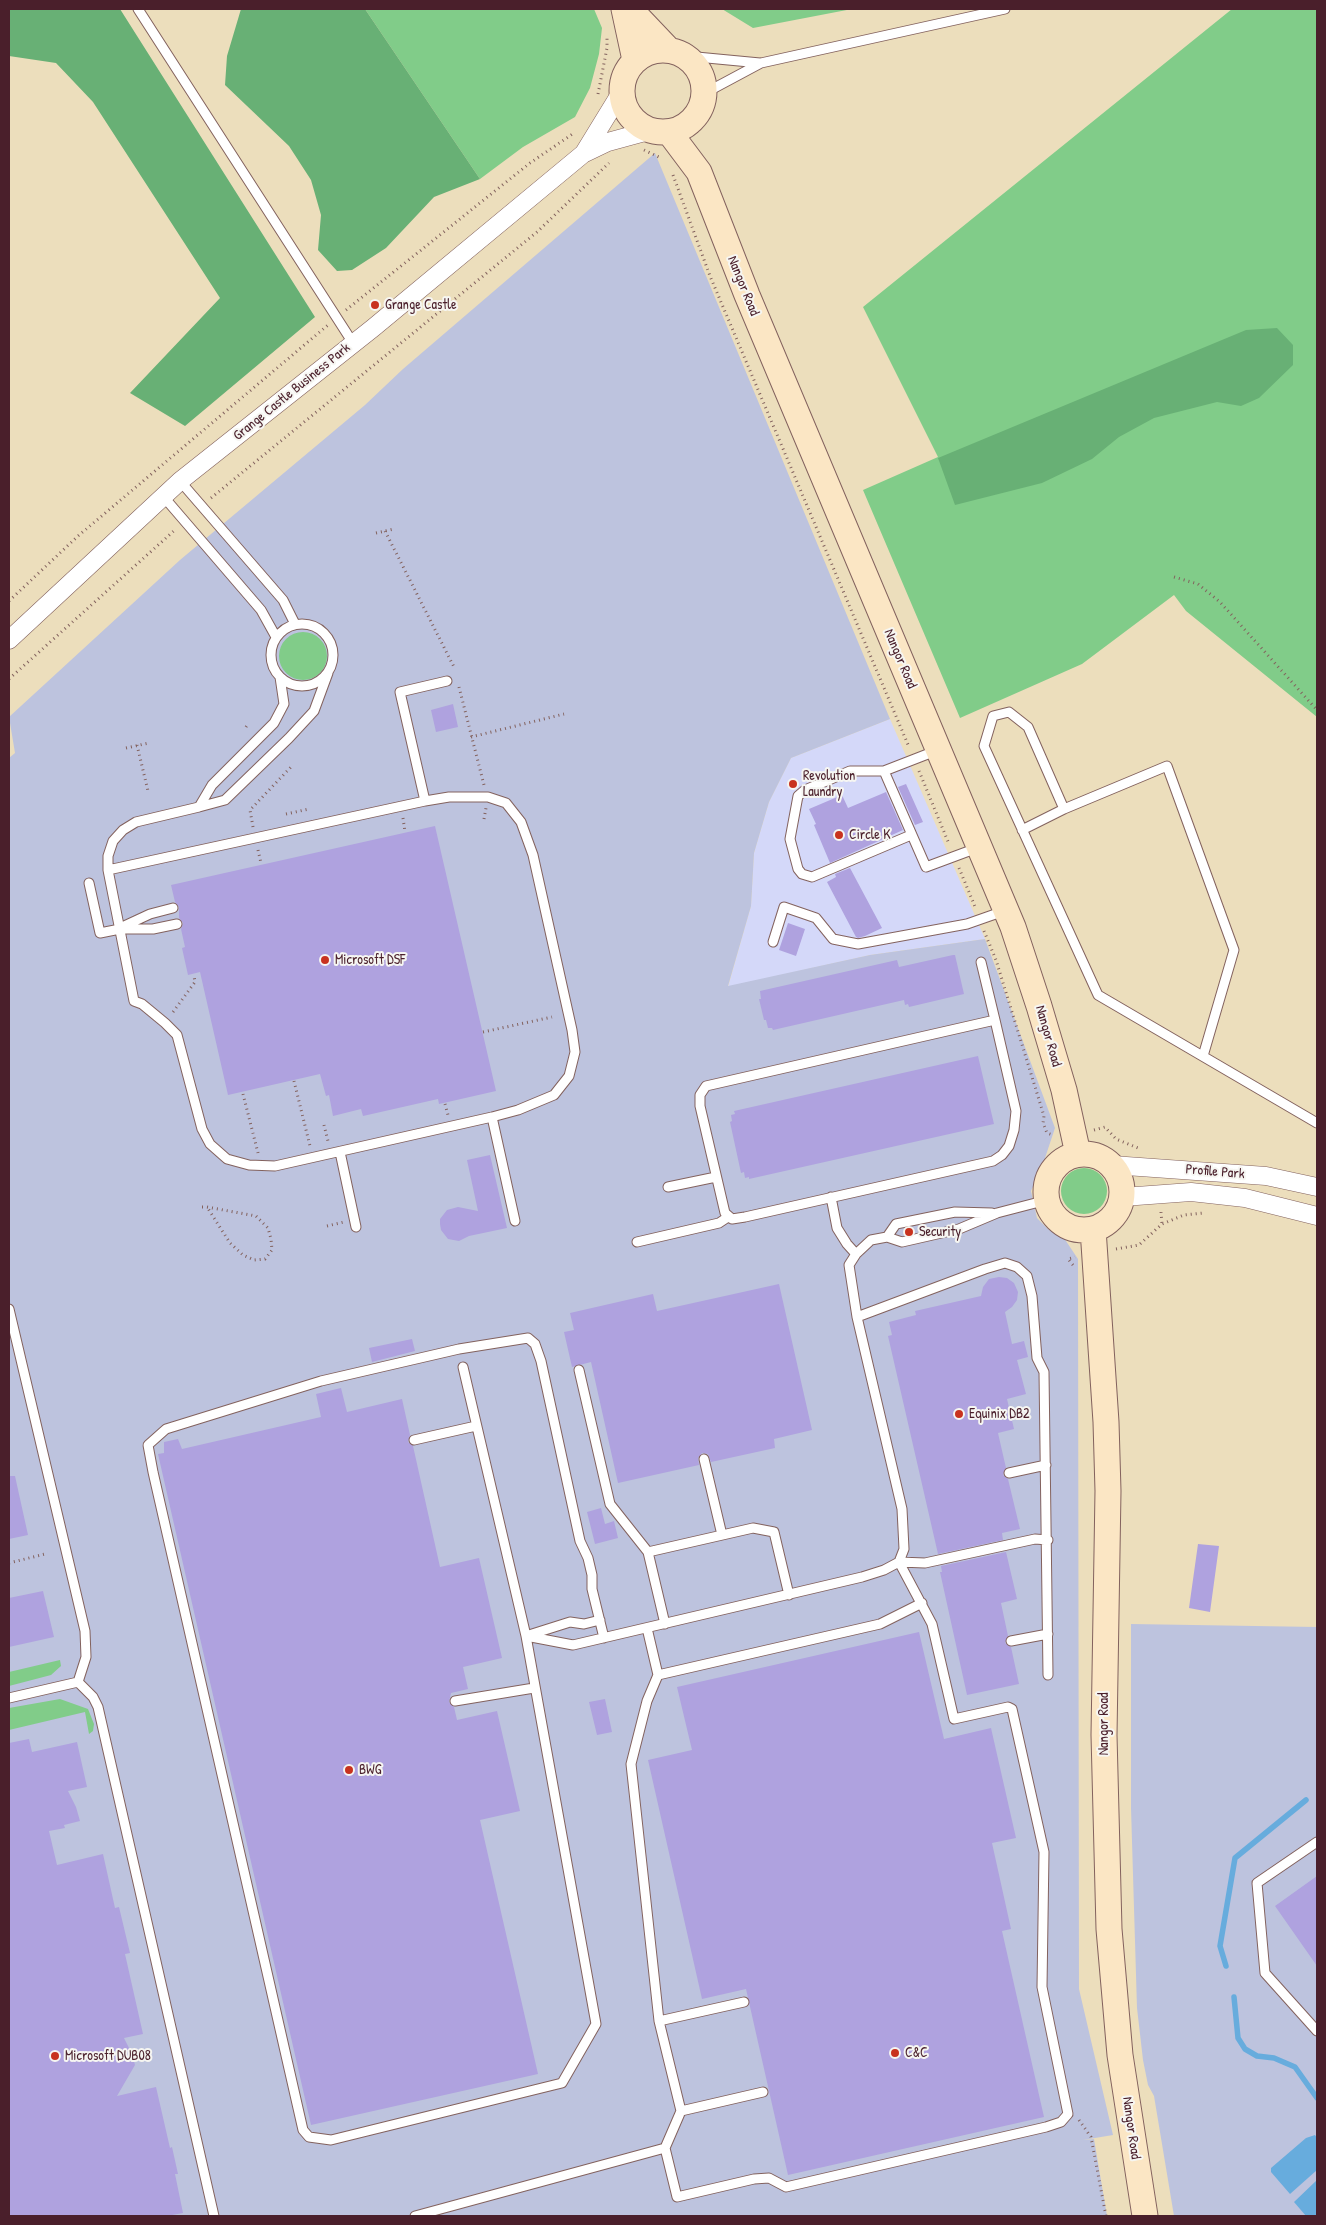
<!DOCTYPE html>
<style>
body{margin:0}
#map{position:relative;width:1326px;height:2225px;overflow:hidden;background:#ecdebc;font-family:"Patrick Hand",sans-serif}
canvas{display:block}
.frame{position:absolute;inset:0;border:10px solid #4a1f2b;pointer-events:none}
</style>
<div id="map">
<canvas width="1326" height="2225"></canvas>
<div class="frame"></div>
</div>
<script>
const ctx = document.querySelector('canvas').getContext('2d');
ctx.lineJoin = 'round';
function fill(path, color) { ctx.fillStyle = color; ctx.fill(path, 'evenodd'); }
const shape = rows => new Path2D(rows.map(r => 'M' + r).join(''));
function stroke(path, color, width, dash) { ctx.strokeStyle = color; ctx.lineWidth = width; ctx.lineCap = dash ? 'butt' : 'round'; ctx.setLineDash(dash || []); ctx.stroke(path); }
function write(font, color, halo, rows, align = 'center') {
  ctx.font = font + ' "Patrick Hand",sans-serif'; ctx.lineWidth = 4; ctx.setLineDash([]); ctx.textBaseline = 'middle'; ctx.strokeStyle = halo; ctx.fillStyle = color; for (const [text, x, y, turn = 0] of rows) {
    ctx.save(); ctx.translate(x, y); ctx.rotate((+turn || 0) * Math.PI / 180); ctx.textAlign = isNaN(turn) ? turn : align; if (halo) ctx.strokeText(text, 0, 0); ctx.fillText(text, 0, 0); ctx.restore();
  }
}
const built = shape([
 [890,719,985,939,870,955,728,987,751,906,754,853,769,802,791,758]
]);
const industrial = shape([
 [655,153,890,719,791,758,769,802,754,853,751,906,728,986,870,955,985,939,1055,1128,1041,1170,1031,1191,1037,1218,1048,1229,1062,1235,1078,1259,1079,1989,1113,2135,1083,2140,1094,2139,1107,2216,9,2216,9,758,15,753,9,717,180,560,365,405,403,369],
 [1131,1624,1317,1627,1317,2216,1174,2216,1154,2096,1148,2085,1143,2060,1137,2008,1131,1808]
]);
const green = shape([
 [365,9,594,9,602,28,599,54,590,88,575,117,523,147,480,179],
 [722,9,852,9,753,28],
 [1232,9,1317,9,1317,717,1186,611,1174,595,1082,664,960,718,863,490,938,457,863,307],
 '279 656a24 24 0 1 1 48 0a24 24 0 1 1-48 0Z',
 '1061 1191a23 23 0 1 1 46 0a23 23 0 1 1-46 0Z',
 [60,1660,61,1666,51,1675,9,1686,9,1672],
 [60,1699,88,1709,94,1724,93,1731,89,1734,85,1712,9,1730,9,1708]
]);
const forest = shape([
 [9,9,120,9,315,317,185,426,130,393,220,298,93,102,56,63,9,56],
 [241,9,365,9,480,179,434,197,386,248,352,270,337,271,318,250,321,215,311,180,289,146,225,85,227,56],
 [1277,328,1293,345,1293,365,1259,398,1241,406,1217,402,1154,418,1119,437,1092,459,1042,483,955,505,938,458,1246,330]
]);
const water = shape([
 [1315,2135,1317,2138,1317,2170,1290,2194,1271,2172,1271,2168,1306,2138],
 [1317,2180,1317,2216,1306,2216,1294,2202]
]);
const stream = shape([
 [1226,1966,1220,1946,1235,1858,1306,1800],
 [1234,1997,1238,2038,1245,2049,1257,2056,1274,2058,1295,2067,1317,2098]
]);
const building = shape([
 [453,704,458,727,436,732,431,710],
 [906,784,923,822,915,825,898,787],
 [886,792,903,830,830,863,814,825,816,824,809,809,842,795,848,808],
 [435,826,496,1091,439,1104,438,1099,363,1116,361,1109,333,1116,329,1095,326,1096,320,1074,228,1095,200,972,188,975,182,948,185,947,181,929,183,923,179,918,179,907,175,902,171,885],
 [850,868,882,928,865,936,858,938,856,937,827,882,836,877,835,874],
 [788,923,805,929,796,956,779,950],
 [953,955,955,955,964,994,909,1007,908,1004,905,1005,904,1000,773,1030,772,1028,768,1028,766,1020,764,1020,759,999,761,999,760,991,897,960,899,967],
 [978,1056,994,1124,749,1179,749,1177,745,1178,744,1172,741,1173,730,1122,732,1121,731,1115,735,1114,734,1111],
 [490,1155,507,1228,469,1236,459,1241,448,1239,441,1230,440,1224,440,1219,447,1210,458,1207,478,1211,467,1160],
 [999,1277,1007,1278,1014,1283,1018,1292,1017,1300,1012,1307,1005,1312,1012,1344,1024,1341,1028,1357,1017,1360,1026,1394,1007,1399,1014,1429,998,1433,1006,1468,1003,1475,1008,1479,1020,1529,1002,1533,1003,1540,938,1554,888,1336,892,1335,889,1322,916,1315,915,1311,981,1296,983,1287,989,1279],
 [779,1284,812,1430,774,1439,775,1448,711,1462,708,1454,702,1453,698,1458,699,1465,618,1483,591,1362,572,1367,564,1332,574,1330,570,1313,653,1294,657,1311],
 [412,1339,415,1351,372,1362,369,1348],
 [341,1388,347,1412,402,1399,410,1435,408,1442,413,1446,440,1567,479,1558,502,1658,463,1667,468,1689,451,1693,449,1702,454,1707,457,1720,497,1711,520,1811,480,1820,538,2074,311,2125,158,1454,164,1453,164,1442,178,1439,182,1449,321,1417,316,1394],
 [9,1476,15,1476,28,1535,9,1539],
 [601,1508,605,1524,614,1521,618,1538,595,1544,587,1512],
 [1198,1544,1219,1546,1210,1612,1189,1608],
 [1006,1552,1017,1599,1001,1603,1008,1636,1005,1643,1011,1647,1019,1684,967,1695,940,1572,942,1572,941,1566],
 [43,1591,54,1637,9,1647,9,1598],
 [919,1632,944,1739,991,1728,1016,1838,992,1843,1011,1929,1002,1931,1044,2117,788,2175,746,1989,702,1999,648,1760,692,1750,677,1687],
 [605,1699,612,1732,597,1735,589,1702],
 [29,1739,32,1752,77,1742,87,1787,68,1791,76,1807,80,1821,64,1825,65,1828,49,1831,57,1865,103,1854,115,1908,119,1907,130,1953,125,1954,143,2034,124,2038,132,2054,135,2065,117,2096,156,2087,170,2148,172,2147,178,2174,175,2174,183,2213,167,2216,9,2216,9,1743],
 [1317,1876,1317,1966,1275,1906]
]);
const path = shape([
 [598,94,607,48,607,38],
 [644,150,661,158],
 [673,175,710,276,909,747],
 [346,310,530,163,574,133],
 [211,498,537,232,609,163],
 [385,531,455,669],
 [376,533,394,529],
 [1174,577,1198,584,1220,602,1317,710],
 [9,601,78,536,328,325],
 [9,679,176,529],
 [459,687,484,785],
 [246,727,248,724],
 [471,737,564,714],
 [137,745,148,791],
 [126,748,149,743],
 [919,771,949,844],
 [286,814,309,809],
 [403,818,405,832],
 [484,819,486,808],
 [253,827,250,810,291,767],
 [258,850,261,863],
 [959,868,976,909],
 [984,931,996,960,1044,1116,1043,1123,1047,1133,1053,1135],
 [173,1012,195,982,194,976],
 [483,1032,552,1017],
 [294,1081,310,1146],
 [243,1094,258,1153],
 [445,1104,448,1115],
 [324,1125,328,1141],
 [1094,1130,1105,1127,1116,1139,1138,1148],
 [202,1207,207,1207,256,1216,268,1228,271,1239,272,1250,265,1259,254,1260,243,1255,230,1243,207,1207],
 [1161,1212,1162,1224],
 [327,1226,344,1222],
 [1116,1249,1139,1245,1162,1224,1184,1215,1204,1213],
 [1073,1265,1068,1259,1075,1257],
 [9,1563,45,1554],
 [1079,2120,1091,2137,1106,2216]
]);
const service = shape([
 [138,9,353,343],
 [686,56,760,63],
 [705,93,761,63,1005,9],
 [180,481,283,600,295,624],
 [163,496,261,610,276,637],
 '271 655a31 31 0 1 1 62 0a31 31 0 1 1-62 0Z',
 [280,677,284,704,274,723,212,785,199,807,225,800,289,738,314,711,328,673],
 [938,750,884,771,926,867,977,848],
 [884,771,850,771,805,790,798,796,790,839,798,869,802,874,812,877,911,835],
 [425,801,400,692,447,681],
 [1064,809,1028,727,1009,712,993,716,984,746,1098,995,1317,1123],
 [1022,830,1064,809,1167,766,1234,950,1203,1056],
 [108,870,425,801,449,797,488,797,506,803,521,822,533,855,572,1030,575,1052,569,1076,554,1095,518,1110,492,1117,275,1166,249,1165,227,1159,210,1144,202,1129,177,1035,165,1023,142,1004,134,1001,108,870,108,856,113,841,123,830,136,822,199,807],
 [89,883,100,933,120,929,153,929,177,924],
 [122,927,150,914,173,908],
 [773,942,784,907,816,918,833,939,858,944,967,924,1004,911],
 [981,962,995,1020,706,1086,700,1095,700,1106,725,1213,732,1219,745,1217,993,1161,1002,1155,1009,1146,1014,1130,1016,1111,995,1020],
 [492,1117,515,1221],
 [340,1152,356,1227],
 [668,1187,716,1177],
 [831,1197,837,1228,847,1244,856,1254],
 [887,1237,896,1224,955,1212,992,1213],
 [637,1242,719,1223,728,1217],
 [9,1309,85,1631,86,1657,78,1682,9,1698],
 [857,1317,985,1269,1005,1263,1017,1267,1027,1276,1032,1296,1037,1358,1044,1372,1048,1675],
 [463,1367,526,1636,596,2024,562,2083,331,2140,309,2137,303,2130,153,1472,148,1445,166,1429,321,1381,459,1349,528,1338,535,1344,541,1361,580,1541,588,1558,592,1575,592,1589,604,1638],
 [579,1370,610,1504,648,1552],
 [414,1440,476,1426],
 [704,1459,722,1535],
 [1009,1473,1046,1465],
 [899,1562,925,1563,1035,1539,1048,1540],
 [665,1624,648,1552,753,1528,774,1532,789,1595],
 [647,1628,658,1675],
 [529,1635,570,1622,584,1624,600,1620],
 [526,1636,573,1645,862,1577,884,1570,899,1562,904,1549,902,1509,857,1317,849,1265,856,1254,871,1240,887,1237,902,1242,959,1229,997,1213,1047,1200],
 [1011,1641,1048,1634],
 [78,1682,93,1697,98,1707,214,2216],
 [455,1701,534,1688],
 [1317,1842,1257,1883,1265,1973,1317,2031],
 [659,2021,744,2002],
 [681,2111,763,2092],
 [665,2148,677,2197,754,2179,769,2178,786,2187,1046,2127,1061,2122,1068,2114,1042,1987,1044,1852,1012,1709,1008,1707,954,1719,932,1624,899,1562],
 [415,2216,665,2148,681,2111,659,2021,631,1764,647,1701,658,1675,880,1624,922,1603]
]);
const minor = shape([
 [584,153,622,91],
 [9,640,180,481,373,328,583,154,608,142,652,130],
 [1112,1165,1266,1176,1317,1187],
 [1123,1197,1191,1192,1245,1198,1317,1216]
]);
const secondary = shape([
 [624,9,635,60],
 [630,9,668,49],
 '622 91a41 41 0 1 1 82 0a41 41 0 1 1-82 0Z',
 [669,132,699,172,747,295,1013,927,1039,1006,1064,1090,1078,1154],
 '1046 1192a38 38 0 1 1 76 0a38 38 0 1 1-76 0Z',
 [1093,1229,1106,1422,1108,1491,1104,1735,1109,1929,1120,2055,1145,2216]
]);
const markers = [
 [375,305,5,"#c8321e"],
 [793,784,5,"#c8321e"],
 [839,835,5,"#c8321e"],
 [325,960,5,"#c8321e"],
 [909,1232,5,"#c8321e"],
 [959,1414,5,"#c8321e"],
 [349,1770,5,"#c8321e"],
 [895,2053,5,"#c8321e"],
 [55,2056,5,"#c8321e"]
];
const streetNames = [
 ["Nangor Road",743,286,68],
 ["Grange Castle Business Park",292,392,-39],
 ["Nangor Road",900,659,67],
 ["Nangor Road",1048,1036,74],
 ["Profile Park",1215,1172,5],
 ["Nangor Road",1104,1724,-90],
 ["Nangor Road",1131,2128,82]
];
const poiNames = [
 ["Grange Castle",385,305],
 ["Revolution",803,776],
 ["Laundry",803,792],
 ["Circle K",849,835],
 ["Microsoft DSF",335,960],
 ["Security",919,1232],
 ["Equinix DB2",969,1414],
 ["BWG",359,1770],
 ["C&C",905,2053],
 ["Microsoft DUB08",65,2056]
];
fill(built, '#d4d8f9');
fill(industrial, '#bdc3de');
fill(green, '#81cc89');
fill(forest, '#68b075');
fill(water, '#67acdd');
stroke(stream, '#67acdd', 5.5);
fill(building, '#afa2df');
stroke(service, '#83625e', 11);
stroke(minor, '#83625e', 19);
stroke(secondary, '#83625e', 27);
stroke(path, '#83625e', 3, [1, 4]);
stroke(service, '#fff', 9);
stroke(minor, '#fff', 18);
stroke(secondary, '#fbe6c4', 25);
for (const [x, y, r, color] of markers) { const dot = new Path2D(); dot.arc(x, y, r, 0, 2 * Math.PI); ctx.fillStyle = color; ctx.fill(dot); stroke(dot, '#f6f6f2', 2); }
write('14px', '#4a1f2b', '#f6f6f2', streetNames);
write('14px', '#4a1f2b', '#f6f6f2', poiNames, 'left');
</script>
